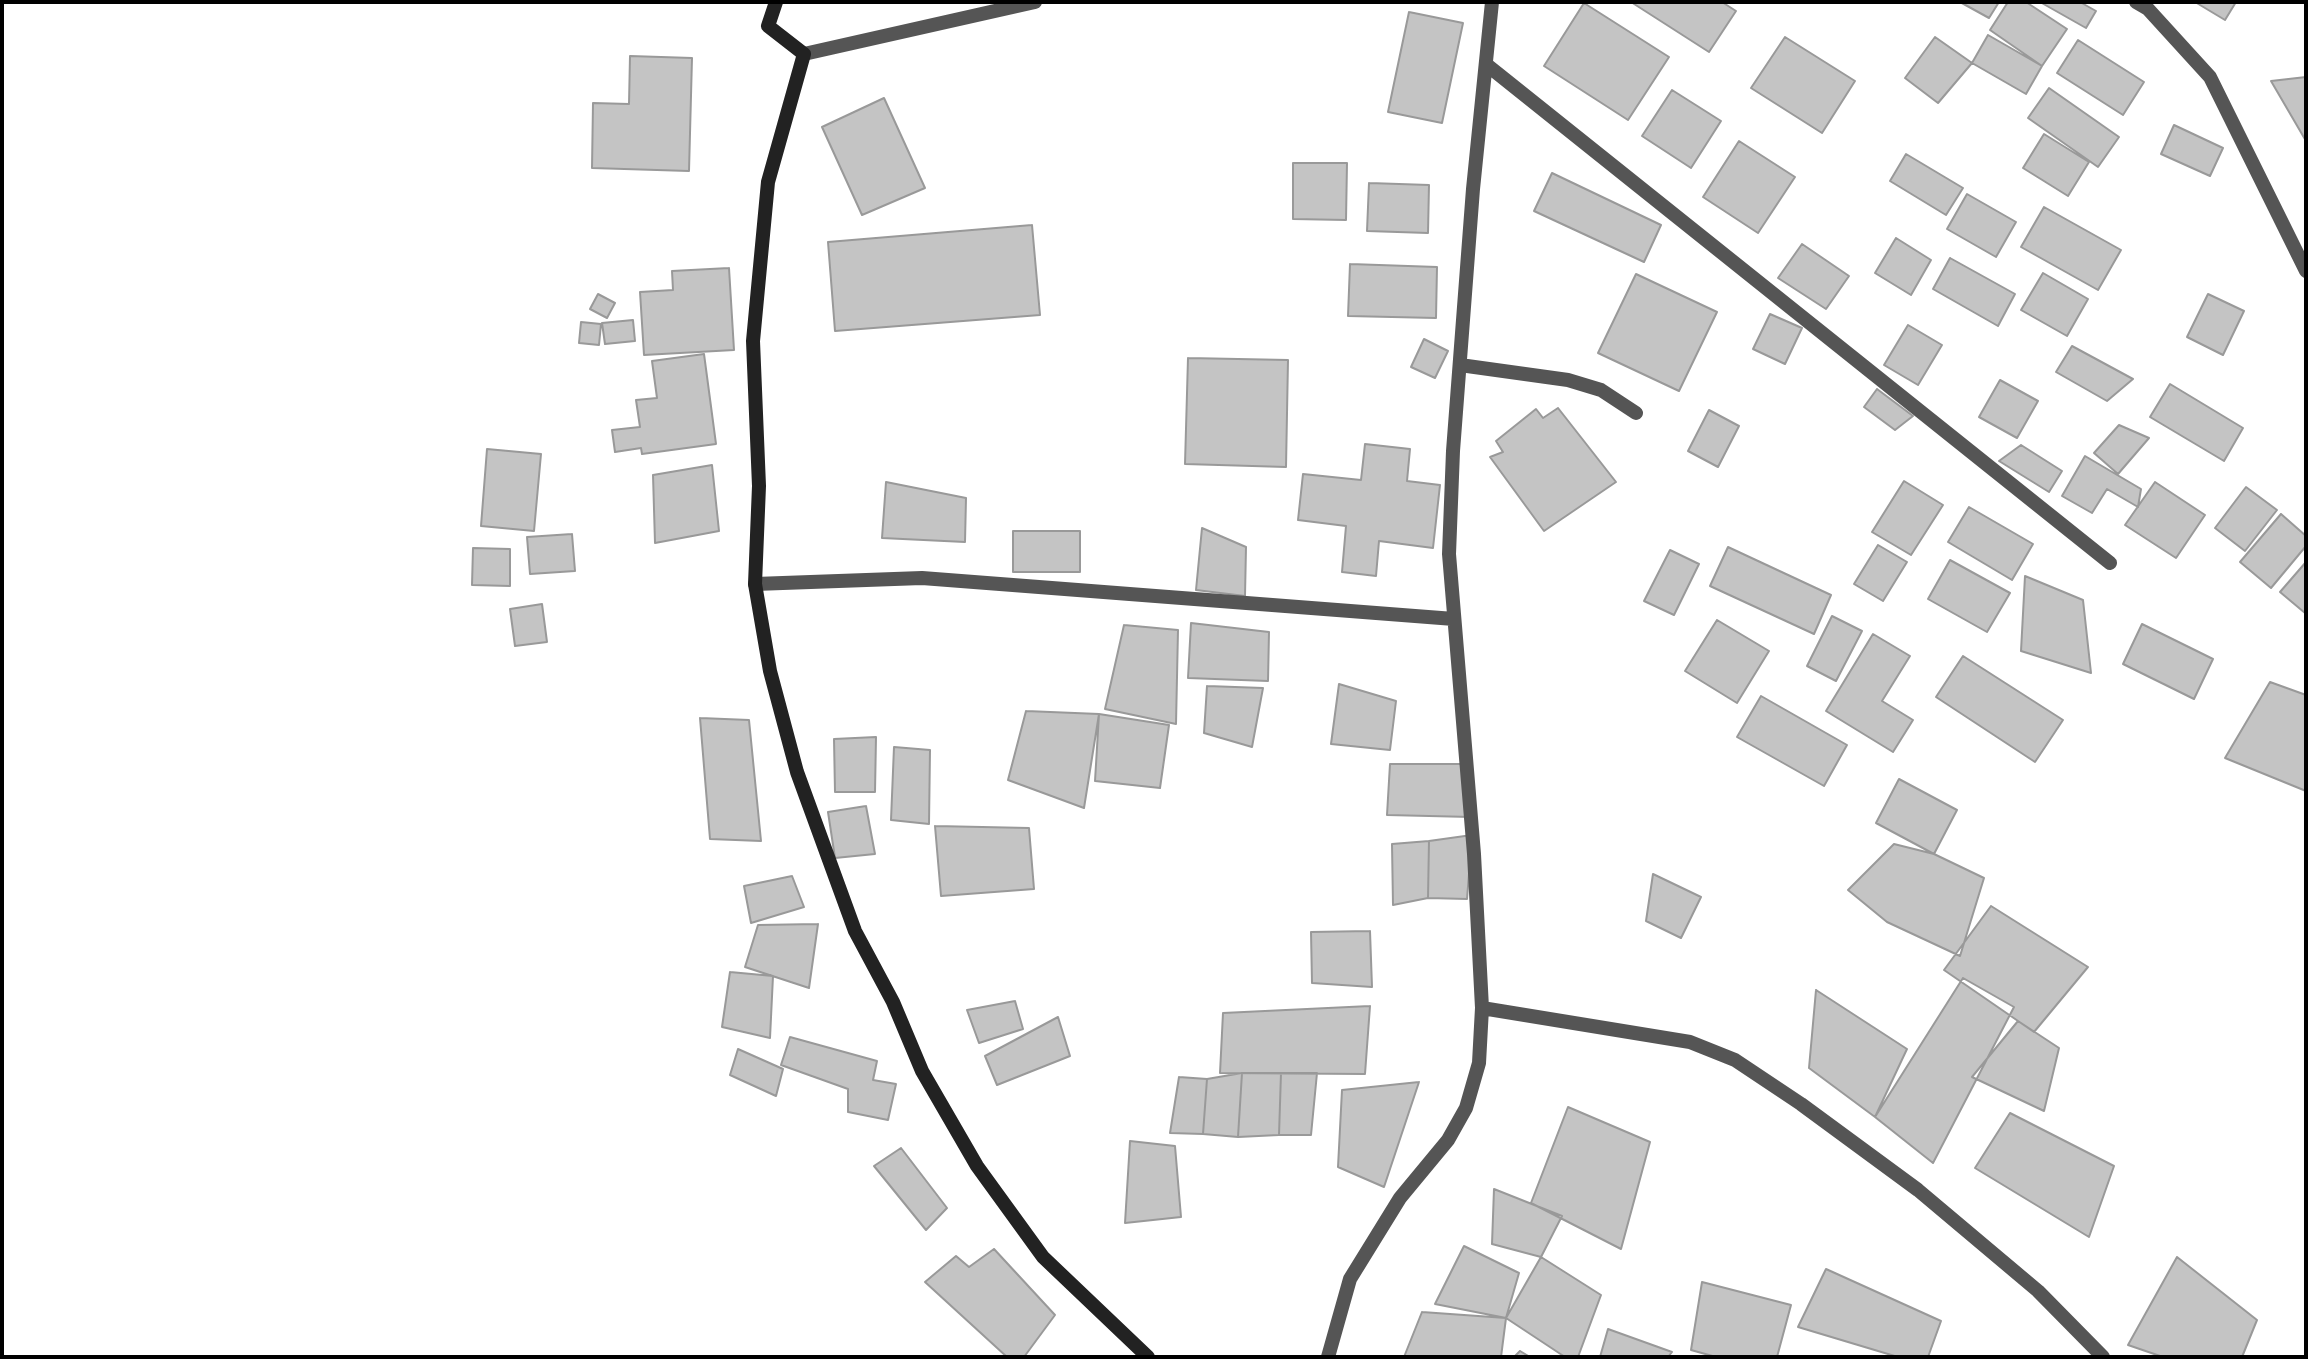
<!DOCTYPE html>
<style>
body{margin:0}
#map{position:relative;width:2308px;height:1359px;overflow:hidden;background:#fff;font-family:Poppins,sans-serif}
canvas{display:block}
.frame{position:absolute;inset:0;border:4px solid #000;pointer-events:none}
</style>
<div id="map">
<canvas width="2308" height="1359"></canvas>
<div class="frame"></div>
</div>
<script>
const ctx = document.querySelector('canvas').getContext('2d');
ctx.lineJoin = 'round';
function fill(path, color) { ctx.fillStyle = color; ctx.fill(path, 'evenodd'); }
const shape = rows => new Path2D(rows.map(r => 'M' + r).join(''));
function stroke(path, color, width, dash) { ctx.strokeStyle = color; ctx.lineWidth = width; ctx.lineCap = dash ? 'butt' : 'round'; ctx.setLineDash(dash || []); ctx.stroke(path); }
const building = shape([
 [1631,2,1722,2,1736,11,1709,52,1631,2],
 [1960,2,1999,2,1989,18,1960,2],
 [2008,2,2026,2,2067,29,2042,66,1990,30,2008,2],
 [2040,2,2080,2,2096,11,2086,28,2040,2],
 [2195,2,2236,2,2225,20,2195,2],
 [1584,3,1669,57,1628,120,1544,66,1584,3],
 [1409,12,1463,23,1442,123,1388,112,1409,12],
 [1988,35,2042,66,2026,94,1972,63,1988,35],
 [1785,37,1855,81,1822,133,1751,88,1785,37],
 [1935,37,1972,63,1938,103,1905,78,1935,37],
 [2078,40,2144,82,2123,115,2057,73,2078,40],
 [630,56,692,58,689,171,592,168,593,103,629,104,630,56],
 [2306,77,2306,141,2271,81,2306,77],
 [2049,88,2119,137,2098,167,2028,118,2049,88],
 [1672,90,1721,121,1691,168,1642,136,1672,90],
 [884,98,925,188,862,215,822,127,884,98],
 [2174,125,2223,148,2210,176,2161,154,2174,125],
 [2044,134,2089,162,2068,196,2023,168,2044,134],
 [1739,141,1795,177,1758,233,1703,197,1739,141],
 [1906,154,1963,188,1946,215,1890,181,1906,154],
 [1293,163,1347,163,1346,220,1293,219,1293,163],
 [1552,173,1661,225,1644,262,1534,211,1552,173],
 [1369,183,1429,185,1428,233,1367,231,1369,183],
 [1967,194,2016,222,1996,257,1947,229,1967,194],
 [2044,207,2121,250,2098,290,2021,247,2044,207],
 [1032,225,1040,315,835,331,828,242,1032,225],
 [1896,238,1931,260,1911,295,1875,273,1896,238],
 [1802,244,1849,276,1826,309,1778,278,1802,244],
 [1950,258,2015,294,1998,326,1933,289,1950,258],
 [1350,264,1437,267,1436,318,1348,316,1350,264],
 [729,268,734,350,644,355,640,292,673,290,672,271,729,268],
 [2043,273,2088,299,2067,336,2021,310,2043,273],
 [1636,274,1717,312,1679,391,1598,353,1636,274],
 [598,294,615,303,607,318,590,309,598,294],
 [2208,294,2244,311,2223,355,2187,337,2208,294],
 [1770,314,1802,328,1785,364,1753,349,1770,314],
 [633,320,635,341,605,344,602,323,633,320],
 [581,322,601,324,599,345,579,343,581,322],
 [1908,325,1942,345,1918,385,1884,365,1908,325],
 [1424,339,1448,351,1435,378,1411,367,1424,339],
 [2072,346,2133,379,2107,401,2056,372,2072,346],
 [704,354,716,444,642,454,641,448,615,452,612,430,640,427,636,400,657,398,652,361,704,354],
 [1188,358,1288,360,1286,467,1185,464,1188,358],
 [2000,380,2038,401,2017,438,1979,417,2000,380],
 [2170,384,2243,428,2224,461,2150,417,2170,384],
 [1877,389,1913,416,1895,430,1864,407,1877,389],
 [1558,408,1616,482,1544,531,1490,457,1503,452,1496,441,1536,409,1543,418,1558,408],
 [1709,410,1739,426,1718,467,1688,451,1709,410],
 [2119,425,2149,438,2118,474,2094,453,2119,425],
 [1365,444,1410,449,1407,481,1440,485,1433,548,1379,541,1376,576,1342,572,1346,526,1298,520,1303,474,1361,480,1365,444],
 [2021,445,2062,471,2049,492,1999,461,2021,445],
 [487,449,541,454,534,531,481,526,487,449],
 [2085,456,2141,489,2138,507,2107,489,2092,513,2062,496,2085,456],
 [712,465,719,531,655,543,653,475,712,465],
 [1904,481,1943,505,1911,555,1872,532,1904,481],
 [886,482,966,498,965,542,882,538,886,482],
 [2155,482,2205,515,2176,558,2125,525,2155,482],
 [2246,487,2277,510,2245,551,2215,528,2246,487],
 [1969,507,2033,544,2012,580,1948,542,1969,507],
 [2281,514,2306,536,2306,546,2271,588,2240,562,2281,514],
 [1202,528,1246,547,1245,596,1196,590,1202,528],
 [1013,531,1080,531,1080,572,1013,572,1013,531],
 [572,534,575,571,530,574,527,537,572,534],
 [1878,545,1907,562,1883,601,1854,584,1878,545],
 [1728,547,1831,595,1814,634,1710,586,1728,547],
 [473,548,510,549,510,586,472,585,473,548],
 [1670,550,1699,564,1674,615,1644,601,1670,550],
 [1950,560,2010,593,1987,632,1928,599,1950,560],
 [2306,562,2306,612,2305,613,2280,592,2306,562],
 [2025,576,2083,600,2091,673,2021,651,2025,576],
 [542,604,547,642,515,646,510,609,542,604],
 [1832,616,1862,631,1836,681,1807,666,1832,616],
 [1717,620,1769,651,1737,703,1685,671,1717,620],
 [1191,623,1269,632,1268,681,1188,678,1191,623],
 [2142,624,2213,659,2194,699,2123,664,2142,624],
 [1124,625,1178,630,1176,724,1105,709,1124,625],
 [1873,634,1910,656,1882,701,1913,720,1893,752,1826,711,1873,634],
 [1963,656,2063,720,2035,762,1936,697,1963,656],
 [2270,682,2306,695,2306,791,2225,758,2270,682],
 [1339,684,1396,701,1390,750,1331,744,1339,684],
 [1207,686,1263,688,1252,747,1204,733,1207,686],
 [1761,696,1847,745,1824,786,1737,737,1761,696],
 [1026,711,1099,714,1084,808,1008,780,1026,711],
 [1099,714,1169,725,1160,788,1095,781,1099,714],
 [700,718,749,720,761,841,710,839,700,718],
 [876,737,875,792,835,792,834,739,876,737],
 [894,747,930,750,929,824,891,820,894,747],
 [1390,764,1466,764,1471,817,1387,815,1390,764],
 [1899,779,1957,810,1934,854,1876,823,1899,779],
 [866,806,875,854,835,858,828,812,866,806],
 [935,826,1029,828,1034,889,941,896,935,826],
 [1472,835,1467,899,1428,898,1429,841,1472,835],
 [1429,841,1428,898,1393,905,1392,844,1429,841],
 [1894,844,1934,854,1984,878,1960,956,1887,922,1848,890,1894,844],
 [1653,874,1701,897,1681,938,1646,921,1653,874],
 [792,876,804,907,751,923,744,886,792,876],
 [1991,906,2088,967,2034,1032,1944,970,1991,906],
 [818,924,809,988,745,967,758,925,818,924],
 [1370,931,1372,987,1312,983,1311,932,1370,931],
 [730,972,773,976,770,1038,722,1027,730,972],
 [1963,978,2014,1007,1933,1163,1875,1117,1963,978],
 [1816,990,1907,1049,1875,1117,1809,1068,1816,990],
 [1015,1001,1023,1029,979,1043,967,1010,1015,1001],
 [1370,1006,1365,1074,1220,1073,1223,1013,1370,1006],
 [1058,1017,1070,1056,997,1085,985,1056,1058,1017],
 [2018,1021,2059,1048,2044,1111,1972,1077,2018,1021],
 [790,1037,877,1061,873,1080,896,1084,888,1120,848,1112,848,1089,781,1065,790,1037],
 [738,1049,783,1069,776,1096,730,1075,738,1049],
 [1242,1073,1238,1137,1203,1134,1207,1079,1242,1073],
 [1242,1073,1281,1073,1279,1135,1238,1137,1242,1073],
 [1281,1073,1317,1073,1311,1135,1279,1135,1281,1073],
 [1179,1077,1207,1079,1203,1134,1170,1133,1179,1077],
 [1419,1082,1384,1187,1338,1167,1342,1090,1419,1082],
 [1568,1107,1650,1142,1621,1249,1531,1203,1568,1107],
 [2010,1113,2114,1166,2089,1237,1975,1168,2010,1113],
 [1130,1141,1175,1146,1181,1217,1125,1223,1130,1141],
 [901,1148,947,1208,926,1230,874,1166,901,1148],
 [1494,1189,1562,1216,1541,1257,1492,1244,1494,1189],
 [1464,1246,1519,1273,1506,1318,1435,1304,1464,1246],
 [994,1249,1055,1315,1024,1357,1007,1357,925,1282,956,1256,969,1267,994,1249],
 [1541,1257,1601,1295,1578,1357,1565,1357,1506,1318,1541,1257],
 [2177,1257,2257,1320,2242,1357,2163,1357,2128,1345,2177,1257],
 [1826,1269,1941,1321,1928,1357,1898,1357,1798,1327,1826,1269],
 [1702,1282,1791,1305,1777,1357,1716,1357,1691,1350,1702,1282],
 [1422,1312,1506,1318,1501,1357,1404,1357,1422,1312],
 [1608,1329,1672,1352,1668,1357,1600,1357,1608,1329],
 [1520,1351,1530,1357,1514,1357,1520,1351]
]);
const street = shape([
 [2136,2,2148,9,2210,77,2306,271],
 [804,54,1035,2],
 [1487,65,2110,563],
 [1460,365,1568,380,1601,390,1636,413],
 [755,584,922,578,1454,619],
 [1482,1008,1690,1042,1735,1060,1801,1104,1918,1190,2038,1291,2103,1357],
 [1328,1357,1350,1279,1400,1198,1448,1140,1466,1108,1479,1063,1482,1008,1474,854,1449,554,1453,451,1473,189,1492,2]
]);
const secondary = shape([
 [776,2,768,26,804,54,768,182,753,341,759,486,755,584,770,671,797,772,855,931,893,1002,922,1071,977,1166,1043,1257,1148,1357]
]);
fill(building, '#c4c4c4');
stroke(building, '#999', 2);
stroke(street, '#555', 14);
stroke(secondary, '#222', 14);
</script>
